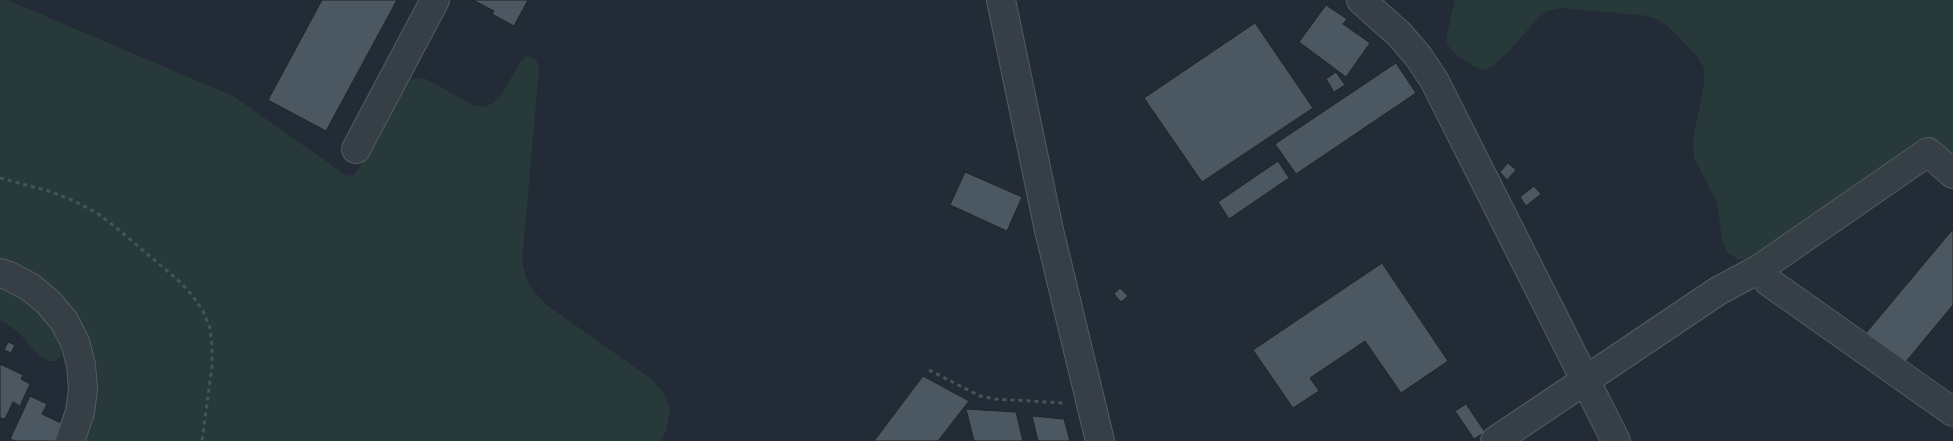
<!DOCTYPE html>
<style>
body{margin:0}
canvas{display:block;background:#232c36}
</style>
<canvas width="1953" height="441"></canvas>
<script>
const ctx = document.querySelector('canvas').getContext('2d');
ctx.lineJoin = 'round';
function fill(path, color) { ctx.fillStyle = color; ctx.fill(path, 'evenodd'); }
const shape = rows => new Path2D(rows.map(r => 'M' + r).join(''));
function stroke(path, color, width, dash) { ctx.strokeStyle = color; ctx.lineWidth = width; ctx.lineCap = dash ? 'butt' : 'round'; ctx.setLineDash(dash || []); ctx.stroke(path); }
const green = shape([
 [0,0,7,0,233,96,347,176,354,175,358,170,403,86,410,80,418,78,426,79,473,105,483,107,492,104,500,97,521,61,528,56,536,60,539,68,522,262,528,284,545,304,650,378,664,393,670,410,666,431,660,441,83,441,93,363,0,261],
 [1455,0,1953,0,1953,157,1944,153,1751,258,1739,260,1727,252,1722,238,1717,202,1694,158,1693,140,1704,85,1704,67,1694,53,1669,27,1655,18,1641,15,1562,8,1552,10,1542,13,1511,49,1494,65,1485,70,1473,66,1455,54,1447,44,1447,34],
 [0,286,23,298,40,311,53,328,61,342,61,356,56,361,48,361,40,356,17,331,0,320]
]);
const building = shape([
 [322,0,397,0,326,131,268,100,322,0],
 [473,0,528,0,514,26,492,14,494,11,473,0],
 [1326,5,1347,19,1343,24,1370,43,1346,77,1299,42,1326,5],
 [1255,23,1313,108,1202,182,1144,98,1255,23],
 [1396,63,1416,93,1296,174,1275,144,1396,63],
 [1336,72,1345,85,1334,92,1326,79,1336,72],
 [1278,161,1289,178,1229,219,1218,202,1278,161],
 [1508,163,1516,170,1507,180,1500,172,1508,163],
 [965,172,1022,197,1007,231,950,205,965,172],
 [1534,186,1541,194,1526,206,1520,197,1534,186],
 [1953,229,1953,305,1904,364,1866,333,1953,229],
 [1382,263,1448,361,1401,393,1365,341,1310,378,1319,391,1293,408,1253,350,1382,263],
 [1120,288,1128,296,1121,302,1114,294,1120,288],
 [8,342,15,345,11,353,4,350,8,342],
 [0,364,23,375,21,379,30,384,20,406,13,402,5,419,0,418,0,364],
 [923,376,969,401,938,441,874,441,923,376],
 [30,396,47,404,42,414,63,424,55,441,15,441,10,439,30,396],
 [1466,404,1485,432,1474,439,1455,411,1466,404],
 [966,409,1016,412,1023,441,974,441,966,409],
 [1032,416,1064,419,1070,441,1038,441,1032,416]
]);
const path = shape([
 [0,178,49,191,74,201,97,213,118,229,179,281,192,295,203,311,210,328,212,347,212,366,202,441],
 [929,370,980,396,995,399,1064,403]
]);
const minor = shape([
 [1001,0,1049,230,1100,441],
 [1361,0,1400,35,1418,56,1434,80,1616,441],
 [356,149,435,0],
 [1759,269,1769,282,1953,412],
 [0,273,9,276,30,287,48,302,64,321,75,342,81,365,83,389,80,412,70,441],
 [1495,441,1718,291,1759,269,1928,152,1953,174]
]);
fill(green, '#273a39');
fill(building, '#4b5761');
stroke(building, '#1d252d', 1);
stroke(minor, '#535c64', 30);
stroke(path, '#445556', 3, [4, 4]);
stroke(minor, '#363e46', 28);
</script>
